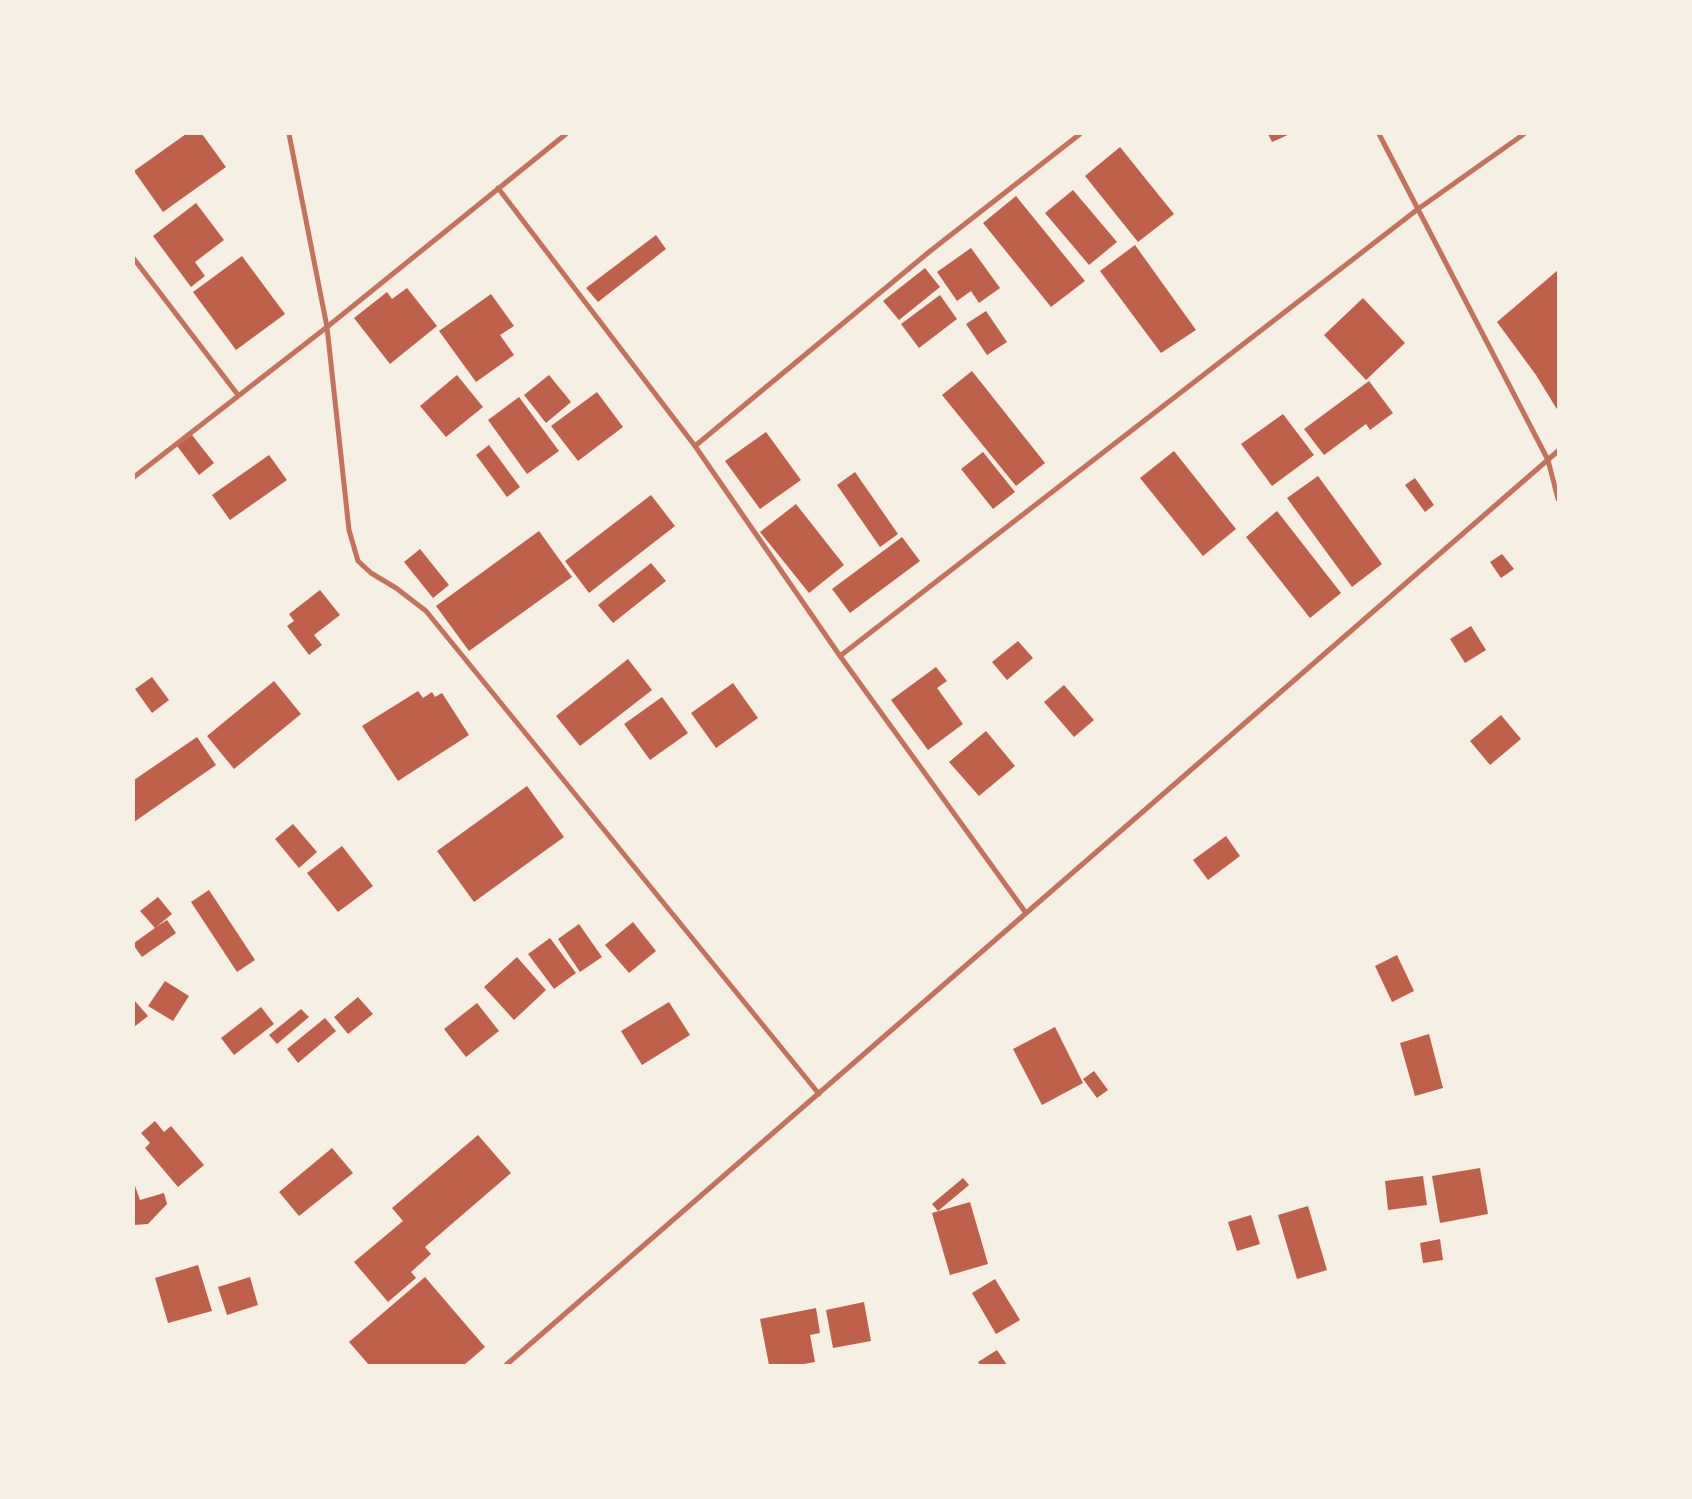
<!DOCTYPE html>
<style>
body{margin:0}
#map{position:relative;width:1692px;height:1499px;overflow:hidden;background:#f6efe4;font-family:Montserrat,sans-serif}
canvas{display:block}
.frame{position:absolute;inset:0;border:135px solid #f6efe4;pointer-events:none}
</style>
<div id="map">
<canvas width="1692" height="1499"></canvas>
<div class="frame"></div>
</div>
<script>
const ctx = document.querySelector('canvas').getContext('2d');
ctx.lineJoin = 'round';
function fill(path, color) { ctx.fillStyle = color; ctx.fill(path, 'evenodd'); }
const shape = rows => new Path2D(rows.map(r => 'M' + r).join(''));
function stroke(path, color, width, dash) { ctx.strokeStyle = color; ctx.lineWidth = width; ctx.lineCap = dash ? 'butt' : 'round'; ctx.setLineDash(dash || []); ctx.stroke(path); }
const building = shape([
 [186,134,202,134,226,167,163,212,134,171],
 [1268,134,1290,134,1272,142],
 [1120,147,1174,214,1138,242,1085,176],
 [1073,190,1117,242,1089,265,1045,213],
 [1016,196,1085,281,1051,307,983,223],
 [196,203,224,240,195,262,205,276,191,287,153,236],
 [656,235,666,249,598,302,586,288],
 [1135,245,1196,330,1161,353,1100,271],
 [971,248,1000,288,979,303,971,291,957,301,937,272],
 [242,256,285,314,236,350,193,292],
 [925,268,940,287,899,320,883,301],
 [1558,270,1558,411,1536,375,1497,322],
 [407,288,437,326,390,364,354,318,387,292,392,299],
 [491,294,514,326,500,335,514,355,476,382,439,331],
 [940,295,957,319,919,348,901,324],
 [1363,298,1405,343,1366,380,1324,335],
 [986,311,1007,342,987,355,966,324],
 [972,371,1045,463,1016,486,942,395],
 [457,375,483,407,446,437,420,406],
 [549,375,571,402,546,423,524,395],
 [1369,381,1393,413,1370,430,1366,424,1324,455,1304,429],
 [597,392,623,427,578,461,551,426],
 [519,397,559,451,527,474,488,420],
 [1283,414,1314,455,1272,486,1241,444],
 [766,432,801,480,760,509,725,461],
 [192,435,214,463,199,475,177,446],
 [489,445,520,487,507,497,476,455],
 [1174,451,1236,529,1203,556,1140,478],
 [983,452,1015,492,993,509,961,469],
 [269,455,287,480,230,520,212,495],
 [855,472,898,534,880,547,837,485],
 [1318,476,1382,564,1352,587,1287,498],
 [1415,478,1434,505,1425,512,1405,485],
 [651,495,675,526,589,593,565,561],
 [796,504,844,565,809,593,760,532],
 [1277,511,1341,593,1310,618,1246,537],
 [539,531,572,577,469,651,436,606],
 [902,537,920,561,850,613,832,589],
 [420,549,449,585,433,598,404,562],
 [1502,554,1514,569,1501,578,1490,562],
 [651,563,666,581,613,623,598,605],
 [320,590,340,615,314,635,322,645,309,655,287,626,294,621,289,614],
 [1471,626,1486,650,1465,663,1450,639],
 [1018,641,1033,658,1007,680,992,662],
 [628,659,652,690,580,746,556,716],
 [936,667,947,681,937,688,963,724,928,750,891,700],
 [152,677,169,700,152,713,135,689],
 [274,681,301,714,234,769,207,736],
 [733,683,758,718,716,748,691,713],
 [1064,685,1094,720,1074,737,1044,702],
 [418,691,423,698,432,692,435,697,442,693,469,735,398,781,362,726],
 [662,697,688,733,650,760,624,724],
 [1501,715,1521,739,1490,765,1470,741],
 [986,731,1015,766,979,796,949,762],
 [197,737,216,765,134,822,134,780],
 [527,786,564,837,474,902,437,851],
 [293,824,317,852,299,868,275,839],
 [1226,836,1240,856,1208,880,1193,860],
 [342,846,373,886,338,912,307,873],
 [209,890,255,960,237,972,191,902],
 [158,897,172,914,156,927,167,920,176,933,142,957,134,946,134,943,155,928,140,911],
 [633,922,656,951,629,973,605,945],
 [579,924,602,957,580,972,558,939],
 [550,938,576,973,554,989,528,954],
 [1397,955,1414,991,1392,1002,1375,966],
 [517,957,546,990,514,1020,484,987],
 [165,981,189,996,173,1021,148,1006],
 [358,997,373,1014,348,1034,334,1017],
 [134,1000,148,1016,134,1027],
 [669,1002,690,1035,642,1065,621,1031],
 [477,1003,499,1031,466,1057,444,1029],
 [261,1007,274,1024,234,1055,221,1038],
 [301,1009,309,1017,277,1044,269,1035],
 [325,1018,336,1031,298,1063,287,1049],
 [1055,1027,1083,1083,1042,1105,1013,1049],
 [1429,1034,1443,1088,1415,1096,1400,1043],
 [1094,1071,1108,1090,1097,1098,1083,1079],
 [155,1121,164,1132,171,1126,204,1165,178,1187,145,1148,150,1143,141,1133],
 [478,1135,511,1173,425,1247,431,1254,411,1272,416,1278,388,1302,354,1262,403,1221,392,1208],
 [332,1148,353,1173,299,1216,279,1192],
 [1480,1168,1488,1214,1440,1223,1432,1176],
 [1423,1176,1427,1205,1388,1210,1385,1181],
 [963,1178,969,1185,938,1211,932,1204],
 [134,1183,140,1200,164,1193,167,1204,148,1224,134,1225],
 [970,1202,988,1264,950,1275,932,1213],
 [1308,1206,1327,1270,1297,1279,1278,1215],
 [1251,1215,1260,1244,1237,1251,1228,1222],
 [1440,1239,1443,1260,1423,1263,1420,1243],
 [198,1265,212,1311,168,1323,155,1278],
 [250,1277,258,1305,227,1315,218,1287],
 [425,1277,485,1347,464,1365,369,1365,349,1342],
 [995,1279,1020,1320,996,1334,972,1293],
 [864,1302,871,1341,833,1348,826,1310],
 [816,1308,820,1333,810,1335,815,1362,798,1365,769,1365,760,1319],
 [997,1350,1007,1365,980,1365,978,1362]
]);
const minor = shape([
 [289,134,327,327,349,530,358,561,371,573,396,588,426,611,819,1094],
 [1379,134,1548,460,1558,499],
 [498,188,695,446,840,656,1026,913],
 [134,259,238,395],
 [695,446,929,252,1080,134],
 [134,477,327,327,566,134],
 [840,656,1418,209,1524,134],
 [506,1365,1558,451]
]);
fill(building, '#bf614a');
stroke(minor, '#c5725c', 5);
</script>
